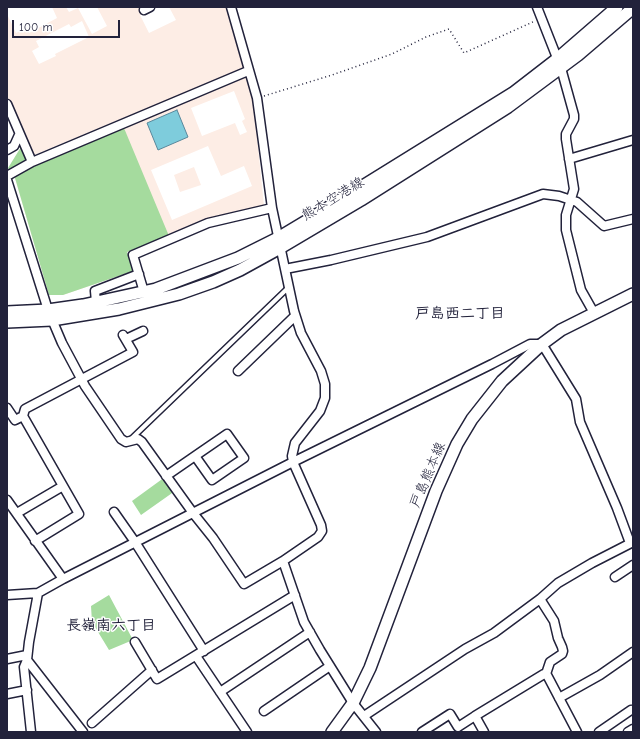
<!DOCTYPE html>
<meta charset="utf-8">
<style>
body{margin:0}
#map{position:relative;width:640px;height:739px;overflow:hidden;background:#fff;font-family:"Comic Neue",sans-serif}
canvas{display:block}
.frame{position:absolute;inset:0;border:8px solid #22223b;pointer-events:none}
.scale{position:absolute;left:12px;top:20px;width:108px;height:18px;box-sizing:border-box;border:2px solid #22223b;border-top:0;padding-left:5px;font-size:12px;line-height:14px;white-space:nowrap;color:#22223b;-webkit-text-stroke:3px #fff;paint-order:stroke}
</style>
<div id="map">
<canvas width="640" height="739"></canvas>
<div class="frame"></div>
<div class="scale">100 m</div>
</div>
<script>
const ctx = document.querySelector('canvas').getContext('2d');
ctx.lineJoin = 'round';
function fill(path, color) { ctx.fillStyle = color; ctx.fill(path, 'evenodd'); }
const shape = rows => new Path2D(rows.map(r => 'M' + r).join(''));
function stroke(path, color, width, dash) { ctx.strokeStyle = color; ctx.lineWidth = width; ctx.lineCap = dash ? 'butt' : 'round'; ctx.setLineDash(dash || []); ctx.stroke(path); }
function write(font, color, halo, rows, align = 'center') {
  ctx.font = font + ' "Comic Neue","Klee One",sans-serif'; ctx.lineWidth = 3; ctx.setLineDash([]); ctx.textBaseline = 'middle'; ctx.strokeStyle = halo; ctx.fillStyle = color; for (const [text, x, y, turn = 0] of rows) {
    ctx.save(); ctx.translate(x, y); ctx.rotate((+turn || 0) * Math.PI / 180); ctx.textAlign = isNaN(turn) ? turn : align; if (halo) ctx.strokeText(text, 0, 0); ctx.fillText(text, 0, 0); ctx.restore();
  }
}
const built = shape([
 [52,7,66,7,69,12,78,8,92,34,107,26,97,7,158,7,140,15,149,33,176,20,169,7,227,7,231,16,244,68,34,155,9,99,7,99,7,14,16,33,27,28,29,33,57,18],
 [82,21,89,37,55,54,56,56,39,64,32,51,39,47,36,41,69,24,71,27],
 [247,77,253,97,264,206,169,236,127,252,133,271,63,295,49,295,15,178,15,174],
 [234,91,245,119,242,121,247,132,240,135,235,123,202,136,191,108],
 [208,146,221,176,244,166,252,186,172,220,151,170],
 [194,167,201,185,180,192,174,175]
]);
const green = shape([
 [124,128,169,236,127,252,133,271,63,295,49,295,15,178,15,174],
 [21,147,27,163,9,170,8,168],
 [258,256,220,274,168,292,131,302,75,309,167,289,239,264],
 [165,477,175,491,141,515,132,501],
 [109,595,133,640,109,650,92,622,91,606]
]);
const water = shape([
 [177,110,188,137,158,150,147,123,177,110]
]);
const path = shape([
 [264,96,332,75,392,54,426,37,449,29,464,53,535,21]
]);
const service = shape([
 [131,439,289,287]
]);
const minor = shape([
 [231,7,257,98,272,208,294,311,301,333,321,371,325,384,325,398,320,411,295,443,292,456,293,462,321,525,322,531,318,537,283,561,304,622,320,650,353,703,376,732],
 [537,7,561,68,574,115,574,119,566,134,566,139,574,189,566,215,566,230,581,290,594,313],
 [144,10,150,7],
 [7,104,32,162],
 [7,150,14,146,19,135],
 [569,159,633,140],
 [7,176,32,162,248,71],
 [7,180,48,310,62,343,85,386,121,439,126,442,138,439,142,442,193,513,213,538,244,584,283,561],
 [285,269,331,260,427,237,543,194,559,196,577,202,604,226,633,219],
 [144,292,133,255,208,223,272,208],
 [96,302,95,291,139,274],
 [126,339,143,331],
 [238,371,295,316],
 [7,408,15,420,23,416],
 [166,476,195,456,227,434,244,458,212,480,195,456],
 [7,500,63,579],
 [114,512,135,542,204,651],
 [17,513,63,486],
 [35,541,79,514,23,416,25,409,133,352,123,335],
 [615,577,633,565],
 [7,595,38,593,63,579,293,462,492,364,530,344,542,344,576,399,580,422,617,508,630,543],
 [540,599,554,621,558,638,562,647,563,651,562,654,550,662,546,674],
 [135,642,157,679,295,595],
 [196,656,247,732],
 [7,659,27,655],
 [27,660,83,732],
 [220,692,310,632],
 [7,694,27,690],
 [559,698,600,675,633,652],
 [264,711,330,666],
 [364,716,465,649,494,633,540,599,558,583,592,563,633,542],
 [92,723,152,670],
 [31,732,24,667,27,660,29,642,38,593],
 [422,732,450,714,458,727,475,716],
 [484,732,475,716,544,674,547,675,577,732],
 [599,732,631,710],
 [628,732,633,729]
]);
const secondary = shape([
 [7,312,48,310,83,305,156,289,238,258,278,238,308,220,513,93,557,59,617,7],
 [7,322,52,320,119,309,179,294,213,282,240,270,280,248,361,200,508,107,578,55,633,8],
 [332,732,353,703,370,668,436,491,457,444,472,419,502,381,542,344,561,330,633,294]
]);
const streetNames = [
 ["熊本空港線",333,199,-31],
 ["戸島熊本線",428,475,-67]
];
const neighbourhoodNames = [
 ["戸島西二丁目",460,314],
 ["長嶺南六丁目",111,626]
];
fill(built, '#fdede5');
fill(green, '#a5db9e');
fill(water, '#7eccdc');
stroke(water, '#59889c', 1);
stroke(service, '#22223b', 7);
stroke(minor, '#22223b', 11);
stroke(secondary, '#22223b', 14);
stroke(path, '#22223b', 1.5, [1, 3]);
stroke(service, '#fff', 4);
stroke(minor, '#fff', 8);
stroke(secondary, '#fff', 11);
write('14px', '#22223b', '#fff', streetNames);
write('bold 15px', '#22223b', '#fff', neighbourhoodNames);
</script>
